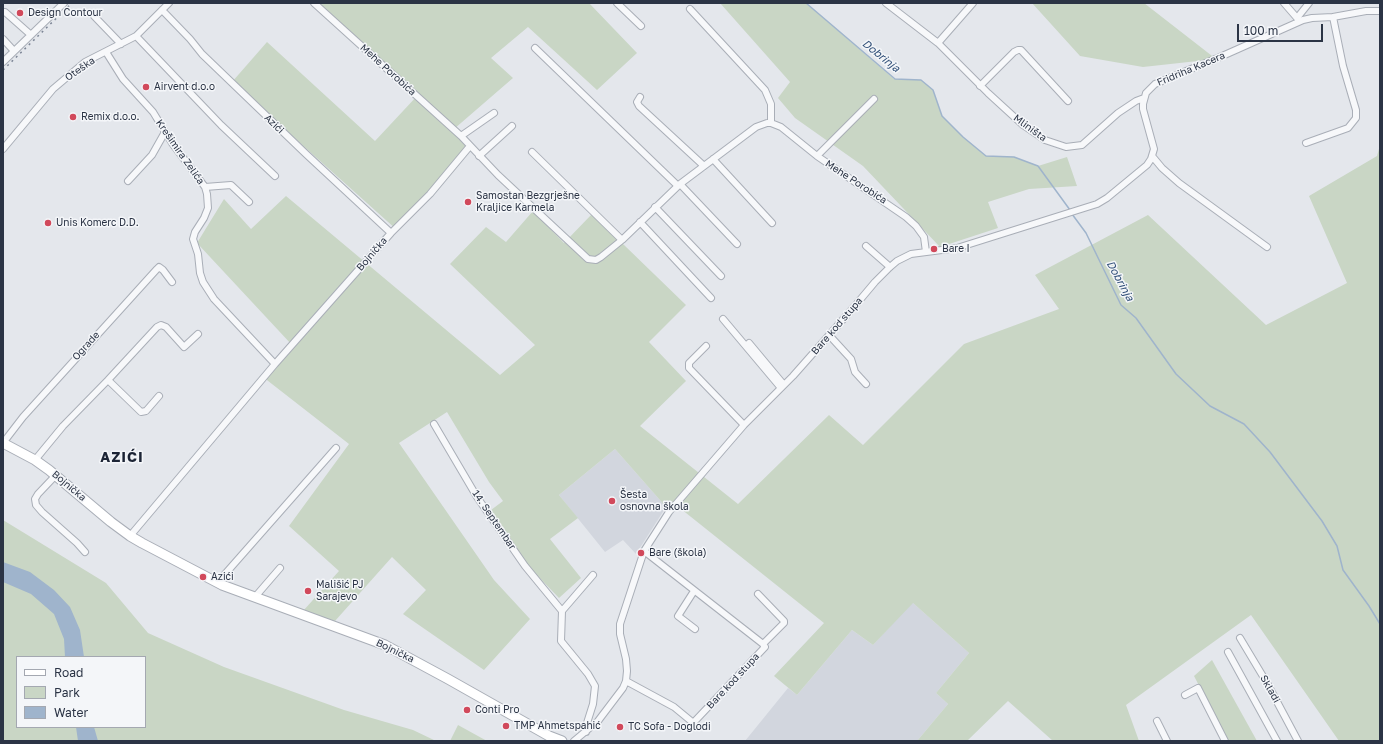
<!DOCTYPE html>
<meta charset="utf-8">
<style>
body{margin:0}
#map{position:relative;width:1383px;height:744px;overflow:hidden;background:#e4e7ec;font-family:"Golos Text",sans-serif}
canvas{display:block}
.frame{position:absolute;inset:0;border:4px solid #2b3445;pointer-events:none}
.legend{position:absolute;left:16px;top:656px;width:130px;height:72px;box-sizing:border-box;background:#f4f6f9;border:1px solid #a4a8b1;margin:0;padding:5px 7px;list-style:none;font-size:12px;color:#2b3445}
.legend li{display:flex;align-items:center;gap:8px;height:20px}
.legend b{width:20px;border:1px solid #a4a8b1}
.scale{position:absolute;left:1237px;top:24px;width:86px;height:18px;box-sizing:border-box;border:2px solid #2b3445;border-top:0;padding-left:5px;font-size:12px;line-height:14px;white-space:nowrap;color:#2b3445;-webkit-text-stroke:3px #f4f6f9;paint-order:stroke}
</style>
<div id="map">
<canvas width="1383" height="744"></canvas>
<div class="frame"></div>
<ul class="legend">
<li><b style="height:5px;background:#fff"></b>Road</li>
<li><b style="height:11px;background:#c9d6c5"></b>Park</li>
<li><b style="height:11px;background:#9fb4cc"></b>Water</li>
</ul>
<div class="scale">100 m</div>
</div>
<script>
const ctx = document.querySelector('canvas').getContext('2d');
ctx.lineJoin = 'round';
function fill(path, color) { ctx.fillStyle = color; ctx.fill(path, 'evenodd'); }
const shape = rows => new Path2D(rows.map(r => 'M' + r).join(''));
function stroke(path, color, width, dash) { ctx.strokeStyle = color; ctx.lineWidth = width; ctx.lineCap = dash ? 'butt' : 'round'; ctx.setLineDash(dash || []); ctx.stroke(path); }
function write(font, color, halo, rows, align = 'center') {
  ctx.font = font + ' "Golos Text",sans-serif'; ctx.lineWidth = 3; ctx.setLineDash([]); ctx.textBaseline = 'middle'; ctx.strokeStyle = halo; ctx.fillStyle = color; for (const [text, x, y, turn = 0] of rows) {
    ctx.save(); ctx.translate(x, y); ctx.rotate((+turn || 0) * Math.PI / 180); ctx.textAlign = isNaN(turn) ? turn : align; if (halo) ctx.strokeText(text, 0, 0); ctx.fillText(text, 0, 0); ctx.restore();
  }
}
const built = shape([
 [615,449,666,507,636,554,623,540,605,552,559,495],
 [912,602,969,653,936,693,948,704,917,741,745,741,788,688,797,695,852,630,873,645]
]);
const green = shape([
 [319,3,589,3,637,53,597,90,528,27,491,58,513,78,454,129,471,147,397,230,232,82,267,42,375,141,417,96],
 [720,3,806,3,894,79,921,80,933,90,942,116,963,137,986,156,1014,157,1038,166,1067,157,1077,186,1029,189,988,202,998,228,940,247,863,166,795,118,778,98,790,82],
 [1032,3,1144,3,1216,59,1143,67,1080,56],
 [1380,145,1380,741,1339,741,1251,615,1126,705,1139,741,1053,741,1008,701,967,741,917,741,948,704,936,693,969,653,913,603,873,645,852,630,797,695,774,676,824,623,671,501,666,507,615,449,559,495,578,518,550,539,581,578,559,598,529,567,491,510,503,501,489,482,447,412,399,443,494,580,530,619,484,670,403,614,426,590,392,557,335,621,303,611,339,571,289,526,349,444,263,377,292,345,197,243,224,199,251,229,286,196,500,375,535,345,450,264,486,227,506,242,533,211,564,243,592,214,686,305,649,342,686,381,640,426,738,504,829,415,863,445,964,344,1059,309,1035,275,1148,215,1266,325,1347,283,1309,196,1377,156],
 [3,520,106,583,148,633,224,667,344,710,413,730,436,741,3,741],
 [17,657,145,657,145,727,17,727],
 [1212,660,1257,741,1228,741,1194,676],
 [458,725,487,741,450,741]
]);
const water = shape([
 [3,562,30,572,54,590,70,607,80,630,84,657,65,657,64,639,54,614,31,594,3,582],
 [76,727,94,727,98,741,78,741]
]);
const stream = shape([
 [806,3,895,79,921,80,933,90,942,116,963,137,986,156,1014,157,1038,166,1070,210],
 [1072,214,1086,233,1121,305,1136,318,1176,374,1210,406,1244,424,1270,452,1322,521,1337,546,1343,570,1369,606,1380,624]
]);
const street = shape([
 [314,3,461,136,498,175,588,259,596,260,601,257,622,240,680,184,756,127,767,123,771,123,781,127,817,156,906,217,916,226,924,237,926,252],
 [617,3,641,26],
 [886,3,938,43,988,93,1023,125,1045,140,1066,147,1082,145,1118,113,1136,101,1144,98],
 [1284,3,1297,18],
 [690,9,765,90,771,104,771,123],
 [162,10,190,39,202,54,306,154,391,233],
 [3,12,5,12,31,35],
 [94,16,121,44],
 [1297,18,1309,3],
 [136,36,221,125,275,176],
 [3,39,14,51],
 [938,43,973,3],
 [535,48,678,186],
 [106,52,123,79,153,112,172,143,205,187,207,194,208,208,204,218,195,232,193,239,198,254,200,273,203,282,214,299,275,364],
 [3,62,64,3],
 [980,86,1014,52,1018,50,1021,50,1068,101],
 [640,97,637,102,639,106,704,166],
 [461,136,494,113],
 [1306,143,1348,128,1356,118,1356,110,1343,66,1333,17],
 [3,149,53,89,66,78,85,62,136,36,169,3],
 [532,152,622,240],
 [479,156,512,126],
 [817,156,874,99],
 [1152,156,1162,168,1179,183,1267,247],
 [713,159,772,223],
 [128,181,152,155,165,132],
 [680,184,737,244],
 [205,187,231,185,249,202],
 [655,207,721,276],
 [640,222,711,298],
 [866,246,890,267],
 [723,319,781,388],
 [829,335,851,359,855,372,866,384],
 [749,343,784,385],
 [706,346,689,363,689,368,744,425],
 [108,380,141,412,146,411,159,396],
 [434,424,477,497,525,566,562,611,561,641,588,674,595,686,593,704,587,723,586,732],
 [3,443,23,417,157,269,159,267,163,270,172,282],
 [35,460,63,426,108,380,157,327,161,325,166,327,184,347,198,334],
 [56,475,38,494,35,499,36,505,42,512,77,543,85,552],
 [130,536,275,364,391,233,430,194,470,146],
 [218,582,336,448],
 [694,591,678,616,695,629],
 [758,594,784,621,784,623,763,644],
 [255,597,280,568],
 [562,611,593,575],
 [1240,638,1267,683,1298,741],
 [1228,652,1277,741],
 [626,681,674,707,691,721,694,722,765,647,763,644,644,551],
 [1185,695,1198,688,1225,741],
 [1157,721,1167,741],
 [574,741,598,721,623,688,626,681,627,671,626,659,620,634,620,624,644,551,669,512,744,425,793,376,854,307,875,282,890,267,897,261,911,254,957,248,1097,204,1107,198,1147,165,1151,159,1154,149,1143,109,1143,104,1146,93,1155,84,1220,57,1303,20,1312,18,1333,17,1366,11,1380,11]
]);
const secondary = shape([
 [3,443,35,460,49,470,111,522,130,536,142,543,222,585,385,645,448,679,549,736,562,741]
]);
const rail = shape([
 [3,70,72,3]
]);
const markers = [
 [20,13,4,"#d1495b"],
 [146,87,4,"#d1495b"],
 [73,117,4,"#d1495b"],
 [468,202,4,"#d1495b"],
 [48,223,4,"#d1495b"],
 [934,249,4,"#d1495b"],
 [612,501,4,"#d1495b"],
 [641,553,4,"#d1495b"],
 [203,577,4,"#d1495b"],
 [308,591,4,"#d1495b"],
 [467,710,4,"#d1495b"],
 [506,726,4,"#d1495b"],
 [620,727,4,"#d1495b"]
];
const poiNames = [
 ["Design Contour",28,13],
 ["Airvent d.o.o",154,87],
 ["Remix d.o.o.",81,117],
 ["Samostan Bezgrješne",476,196],
 ["Kraljice Karmela",476,208],
 ["Unis Komerc D.D.",56,223],
 ["Bare I",942,249],
 ["Šesta",620,495],
 ["osnovna škola",620,507],
 ["Bare (škola)",649,553],
 ["Azići",211,577],
 ["Mališić PJ",316,585],
 ["Sarajevo",316,597],
 ["Conti Pro",475,710],
 ["TMP Ahmetspahić",514,726],
 ["TC Sofa - Doglodi",628,727]
];
const streetNames = [
 ["Oteška",80,69,-35],
 ["Fridriha Kacera",1191,69,-23],
 ["Mehe Porobića",388,70,42],
 ["Azići",274,124,44],
 ["Mliništa",1030,128,36],
 ["Krešimira Zelića",180,152,55],
 ["Mehe Porobića",856,182,33],
 ["Bojnička",372,254,-49],
 ["Bare kod stupa",837,326,-49],
 ["Ograde",86,346,-48],
 ["Bojnička",69,486,40],
 ["14. Septembar",494,520,56],
 ["Bojnička",395,651,26],
 ["Bare kod stupa",733,681,-47],
 ["Skladi",1270,689,61]
];
const waterNames = [
 ["Dobrinja",881,56,39],
 ["Dobrinja",1120,281,61]
];
const districtNames = [
 ["AZIĆI",122,458]
];
fill(built, '#d2d6de');
fill(green, '#c9d6c5');
fill(water, '#9fb4cc');
stroke(stream, '#9fb4cc', 1.5);
stroke(street, '#a9aeb7', 8);
stroke(secondary, '#a9aeb7', 11);
stroke(street, '#f7f8fa', 6);
stroke(secondary, '#fff', 9);
stroke(rail, '#7d8696', 1.5, [2, 4]);
for (const [x, y, r, color] of markers) { const dot = new Path2D(); dot.arc(x, y, r, 0, 2 * Math.PI); ctx.fillStyle = color; ctx.fill(dot); stroke(dot, '#f4f6f9', 1.5); }
write('10px', '#2b3445', '#f4f6f9', poiNames, 'left');
write('10px', '#2b3445', '#f4f6f9', streetNames);
write('italic 11px', '#34527a', '#f4f6f9', waterNames);
ctx.letterSpacing = '1px';
write('bold 14px', '#1d2536', '#f4f6f9', districtNames);
ctx.letterSpacing = '0px';
</script>
